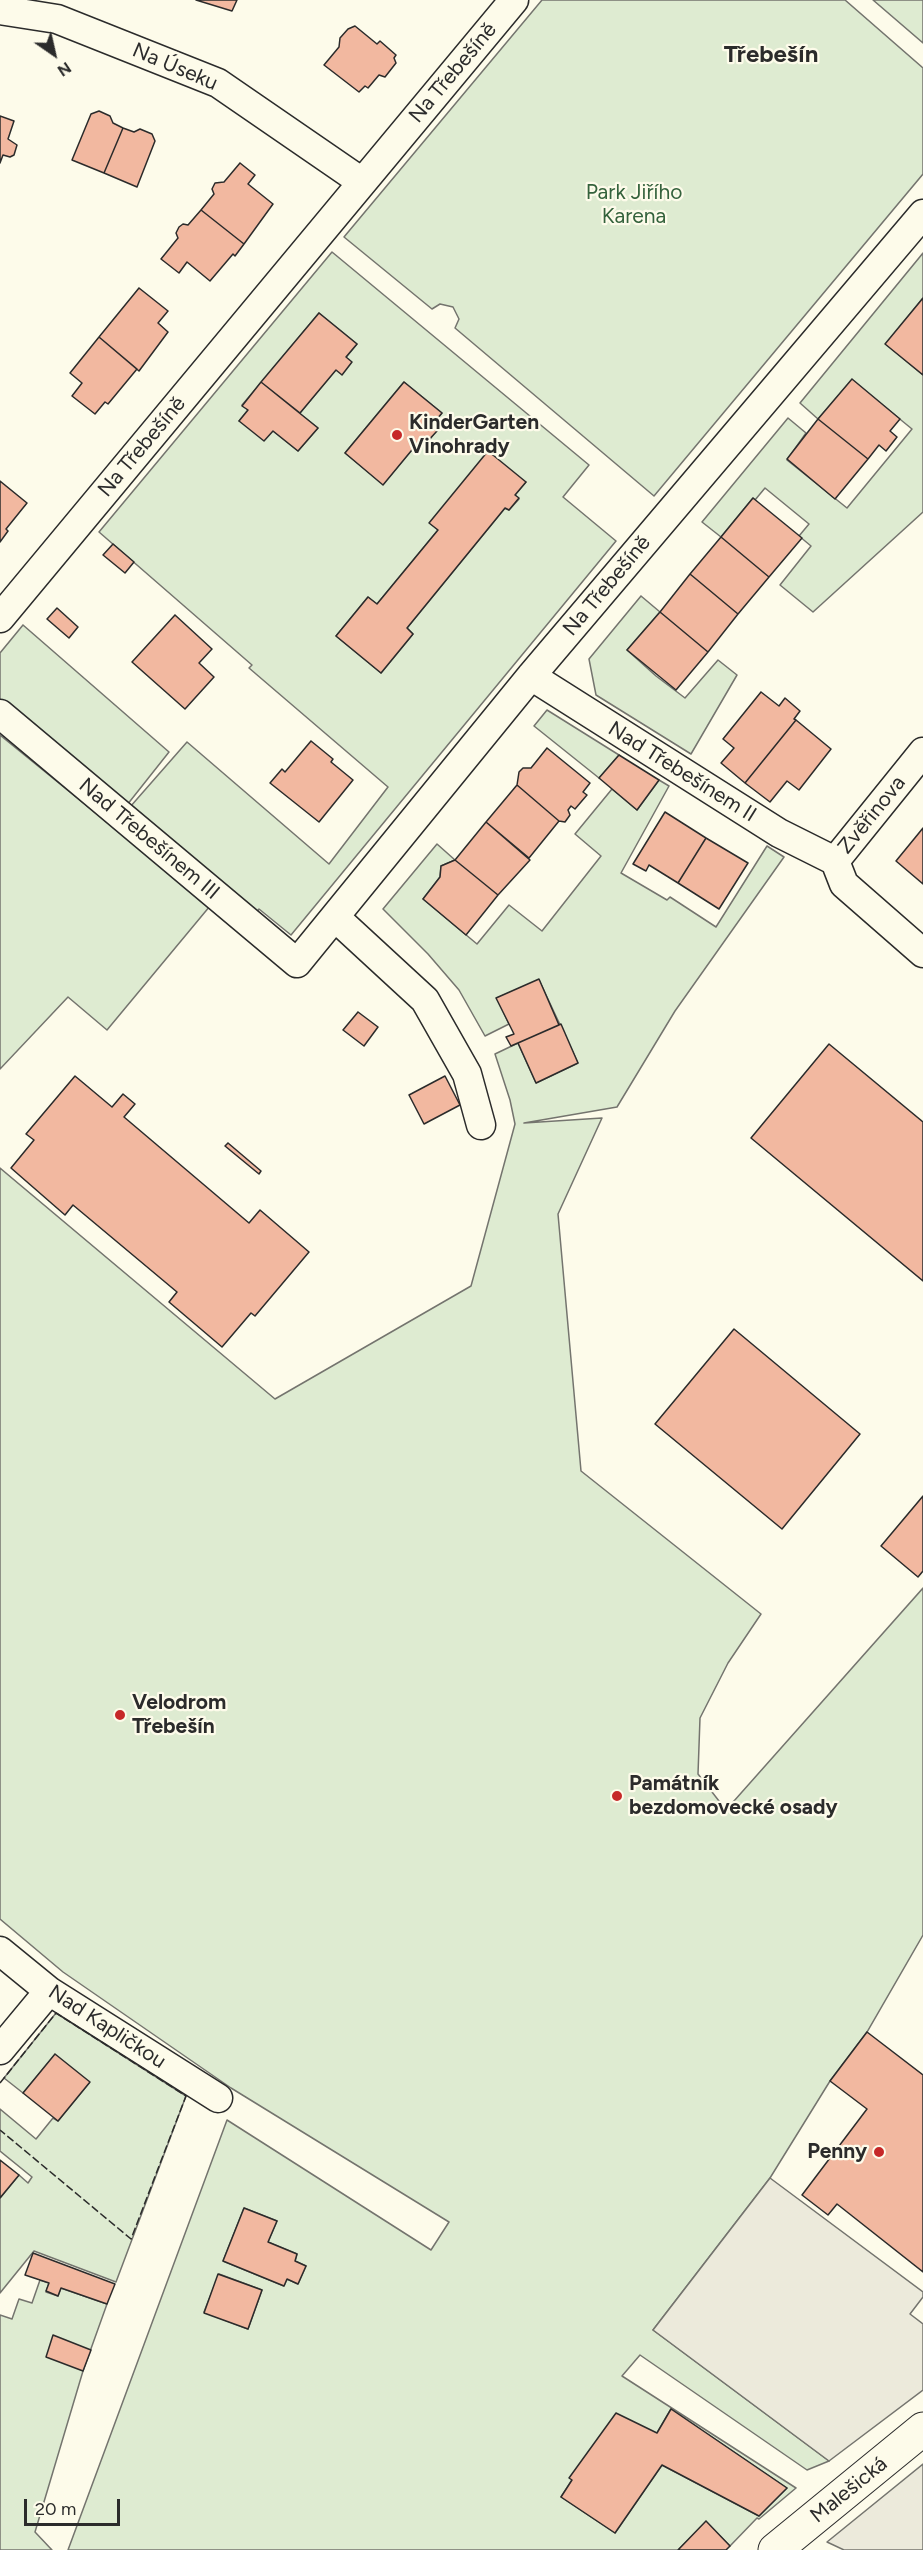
<!DOCTYPE html>
<meta charset="utf-8">
<style>
body{margin:0}
#map{position:relative;width:923px;height:2550px;overflow:hidden;background:#fdfbea;font-family:Figtree,sans-serif}
canvas{display:block}
.north{position:absolute;left:24px;top:24px;width:60px;height:60px;-webkit-text-stroke:4px #fdfbea;paint-order:stroke;rotate:146deg;font-size:16px;font-weight:700;line-height:24px;text-align:center;color:#2b2b2b}
.north::after{content:'';display:block;margin:auto;width:21px;height:27px;background:#2b2b2b;clip-path:polygon(50% 0,100% 100%,50% 72%,0 100%)}
.scale{position:absolute;left:24px;top:2499px;width:96px;height:27px;box-sizing:border-box;border:3px solid #2b2b2b;border-top:0;padding-left:8px;font-size:18px;line-height:21px;white-space:nowrap;color:#2b2b2b;-webkit-text-stroke:4px #fdfbea;paint-order:stroke}
</style>
<div id="map">
<canvas width="923" height="2550"></canvas>
<div class="north">N</div>
<div class="scale">20 m</div>
</div>
<script>
const ctx = document.querySelector('canvas').getContext('2d');
ctx.lineJoin = 'round';
function fill(path, color) { ctx.fillStyle = color; ctx.fill(path, 'evenodd'); }
const shape = rows => new Path2D(rows.map(r => 'M' + r).join(''));
function stroke(path, color, width, dash) { ctx.strokeStyle = color; ctx.lineWidth = width; ctx.lineCap = dash ? 'butt' : 'round'; ctx.setLineDash(dash || []); ctx.stroke(path); }
function write(font, color, halo, rows, align = 'center') {
  ctx.font = font + ' Figtree,sans-serif'; ctx.lineWidth = 4.5; ctx.setLineDash([]); ctx.textBaseline = 'middle'; ctx.strokeStyle = halo; ctx.fillStyle = color; for (const [text, x, y, turn = 0] of rows) {
    ctx.save(); ctx.translate(x, y); ctx.rotate((+turn || 0) * Math.PI / 180); ctx.textAlign = isNaN(turn) ? turn : align; if (halo) ctx.strokeText(text, 0, 0); ctx.fillText(text, 0, 0); ctx.restore();
  }
}
const green = shape([
 [542,0,845,0,923,68,923,174,654,496,455,328,459,319,453,307,440,304,432,309,344,237,542,0],
 [873,0,923,0,923,43,873,0],
 [332,252,589,465,563,497,616,541,291,935,259,909,255,914,130,807,187,742,329,864,388,787,249,668,252,665,99,532,332,252],
 [319,313,357,344,300,413,262,382,319,313],
 [404,382,442,413,431,426,436,431,427,443,421,439,383,484,345,453,404,382],
 [261,383,318,428,298,451,273,431,239,421,248,410,242,405,261,383],
 [526,482,515,495,519,499,509,510,505,508,407,628,413,634,381,673,336,636,368,597,377,604,438,530,430,523,526,482],
 [923,253,923,298,886,344,923,375,923,512,813,612,780,585,811,546,799,536,809,524,765,488,755,500,753,498,721,537,702,522,788,418,806,433,787,460,847,508,912,429,852,380,818,419,800,403,923,253],
 [641,596,660,612,627,650,656,676,685,698,718,660,737,675,691,754,596,695,589,659,641,596],
 [23,625,169,752,127,805,0,704,0,653,23,625],
 [547,710,619,755,599,778,534,726,547,710],
 [0,735,210,906,107,1030,68,997,0,1069,0,735],
 [659,780,669,786,621,873,667,900,670,897,716,927,767,846,784,857,675,1011,617,1107,524,1123,602,1118,558,1214,581,1471,761,1614,728,1663,700,1718,698,1774,726,1810,923,1588,923,1935,867,2032,830,2081,770,2178,653,2330,829,2461,807,2470,640,2355,622,2376,796,2488,759,2519,757,2518,730,2546,706,2522,678,2550,68,2550,227,2120,431,2250,449,2222,231,2088,63,1972,0,1919,0,1168,275,1399,471,1286,515,1124,510,1100,495,1054,518,1043,536,1083,578,1063,539,980,497,998,509,1024,485,1036,459,990,428,954,383,909,437,844,455,860,441,866,440,877,423,899,477,944,509,905,542,931,601,856,575,834,612,789,637,810,659,780],
 [244,2208,277,2221,268,2242,297,2254,295,2261,306,2266,298,2284,287,2279,284,2286,223,2261,244,2208],
 [219,2274,262,2290,248,2329,204,2312,219,2274],
 [671,2409,787,2488,759,2516,662,2465,615,2533,561,2497,572,2480,657,2433,671,2409],
 [56,2013,186,2096,116,2282,34,2251,0,2293,0,2198,19,2175,28,2183,32,2177,0,2151,0,2109,36,2139,53,2118,58,2121,89,2083,55,2055,23,2093,4,2078,56,2013],
 [40,2280,49,2283,46,2292,58,2296,61,2288,107,2304,83,2371,35,2532,52,2550,0,2550,0,2315,12,2319,19,2299,32,2303,40,2280]
]);
const parking = shape([
 [770,2178,923,2292,923,2297,910,2314,923,2324,923,2390,829,2461,653,2330,770,2178],
 [923,2464,923,2550,844,2550,827,2542,923,2464]
]);
const building = shape([
 [196,0,237,0,232,11,196,0],
 [355,26,377,44,380,41,396,55,394,58,396,63,385,77,379,75,368,88,365,86,359,92,324,65,339,47,340,38,348,29,355,26],
 [99,111,110,116,113,123,123,128,104,173,72,160,91,114,99,111],
 [0,116,14,121,8,139,17,145,14,155,10,157,3,155,0,163,0,116],
 [123,128,134,132,140,129,152,134,155,141,137,187,104,173,123,128],
 [240,163,255,175,248,184,273,204,244,244,201,210,214,194,212,189,215,183,224,182,240,163],
 [201,210,244,244,235,256,233,254,210,281,187,262,179,273,161,259,178,238,176,233,179,227,183,224,188,225,201,210],
 [139,288,168,311,158,323,168,332,139,371,99,337,139,288],
 [923,298,923,375,885,344,923,298],
 [319,313,357,344,346,357,352,362,342,375,336,370,300,413,261,382,319,313],
 [99,337,137,369,108,404,105,402,95,414,72,396,82,383,70,373,99,337],
 [852,379,900,419,890,431,897,437,886,451,879,445,868,459,818,419,852,379],
 [261,382,318,428,298,451,273,431,264,441,239,421,248,410,242,406,261,382],
 [404,382,442,413,431,426,437,431,426,443,421,439,383,485,345,453,404,382],
 [818,419,868,459,835,499,787,459,818,419],
 [488,451,526,482,515,495,519,498,509,510,505,508,407,628,413,634,381,673,336,636,368,597,377,604,438,530,429,523,488,451],
 [0,481,27,503,6,529,8,531,0,542,0,481],
 [753,498,802,538,769,577,721,537,753,498],
 [721,537,769,577,738,614,690,574,721,537],
 [113,544,134,562,125,573,103,555,113,544],
 [690,574,738,614,708,652,660,612,690,574],
 [57,608,78,627,69,638,47,619,57,608],
 [660,612,708,652,676,690,627,650,660,612],
 [175,615,212,649,199,663,214,677,185,709,132,662,175,615],
 [761,692,779,706,785,698,800,711,794,719,796,720,745,783,721,763,734,748,723,739,761,692],
 [796,720,831,749,799,790,787,781,770,802,745,783,796,720],
 [311,741,333,759,331,762,353,780,319,822,270,783,282,769,285,772,311,741],
 [547,748,590,783,583,792,587,795,575,809,571,806,568,810,570,815,565,822,559,821,517,785,519,772,523,768,531,768,547,748],
 [619,755,659,780,637,810,599,778,619,755],
 [517,785,559,821,529,858,486,822,517,785],
 [665,812,706,838,678,883,649,865,646,871,633,864,665,812],
 [486,822,530,860,498,895,455,860,486,822],
 [923,828,923,884,896,861,923,828],
 [706,838,748,863,719,909,678,883,706,838],
 [455,860,498,895,466,935,423,899,440,877,441,866,455,860],
 [539,979,559,1025,511,1046,506,1037,514,1034,496,998,539,979],
 [358,1012,378,1027,364,1046,343,1030,358,1012],
 [561,1024,578,1063,536,1083,518,1043,561,1024],
 [829,1044,923,1122,923,1281,751,1138,829,1044],
 [75,1076,112,1107,123,1094,135,1104,124,1117,249,1223,260,1210,309,1252,255,1316,251,1313,222,1347,169,1302,177,1292,73,1205,65,1215,11,1168,34,1140,26,1134,75,1076],
 [445,1076,460,1105,424,1124,409,1095,445,1076],
 [228,1143,261,1171,259,1174,225,1146,228,1143],
 [734,1329,860,1434,782,1529,655,1424,734,1329],
 [923,1496,923,1571,918,1577,881,1546,923,1496],
 [867,2032,923,2075,923,2272,837,2204,828,2215,802,2195,867,2109,830,2081,867,2032],
 [55,2054,90,2082,58,2121,23,2093,55,2054],
 [0,2160,19,2175,0,2198,0,2160],
 [244,2208,277,2221,268,2242,297,2254,295,2261,306,2266,298,2284,287,2279,284,2286,223,2261,244,2208],
 [33,2253,115,2284,107,2304,61,2288,58,2296,46,2291,49,2283,25,2275,33,2253],
 [218,2274,262,2290,248,2329,204,2313,218,2274],
 [53,2335,91,2350,83,2371,46,2357,53,2335],
 [671,2409,787,2488,759,2516,662,2465,615,2533,561,2497,572,2480,569,2478,616,2413,657,2433,671,2409],
 [706,2521,730,2546,726,2550,678,2550,706,2521]
]);
const minor = shape([
 [0,10,57,19,218,83,362,182],
 [0,618,514,0],
 [531,676,779,833,835,861],
 [0,714,297,963,531,676,923,214],
 [835,861,923,752],
 [835,861,844,884,923,953],
 [336,918,425,1000,467,1074,481,1125],
 [0,1951,49,1991,218,2098],
 [0,2050,49,1991]
]);
const tertiary = shape([
 [775,2550,923,2429]
]);
const fence = shape([
 [0,2083,56,2013,186,2096,131,2239,0,2130]
]);
const markers = [
 [397,435,6,"#c62828"],
 [120,1715,6,"#c62828"],
 [617,1796,6,"#c62828"],
 [879,2152,6,"#c62828"]
];
const streetNames = [
 ["Na Úseku",175,67,23],
 ["Na Třebešíně",453,73,-50],
 ["Na Třebešíně",142,447,-50],
 ["Na Třebešíně",607,586,-50],
 ["Nad Třebešínem II",682,772,32],
 ["Zvěřinova",872,815,-51],
 ["Nad Třebešínem III",149,839,40],
 ["Nad Kapličkou",107,2027,33],
 ["Malešická",849,2490,-39]
];
const parkNames = [
 ["Park Jiřího",634,193],
 ["Karena",634,217]
];
const poiNames = [
 ["KinderGarten",409,423],
 ["Vinohrady",409,447],
 ["Velodrom",132,1703],
 ["Třebešín",132,1727],
 ["Památník",629,1784],
 ["bezdomovecké osady",629,1808],
 ["Penny",867,2152,"right"]
];
const quarterNames = [
 ["Třebešín",771,55]
];
fill(green, '#deebd1');
stroke(green, '#74746e', 1.5);
fill(parking, '#eceadb');
stroke(parking, '#74746e', 1.5);
fill(building, '#f2b8a0');
stroke(building, '#2b2b2b', 1.5);
stroke(minor, '#2b2b2b', 31);
stroke(tertiary, '#2b2b2b', 35);
stroke(minor, '#fdfbea', 28);
stroke(tertiary, '#fdfbea', 33);
stroke(fence, '#2b2b2b', 1.5, [8, 3]);
for (const [x, y, r, color] of markers) { const dot = new Path2D(); dot.arc(x, y, r, 0, 2 * Math.PI); ctx.fillStyle = color; ctx.fill(dot); stroke(dot, '#fdfbea', 2); }
write('21px', '#2b2b2b', '#fdfbea', streetNames);
write('21px', '#34623c', '#fdfbea', parkNames);
write('bold 21px', '#2b2b2b', '#fdfbea', poiNames, 'left');
write('bold 24px', '#2b2b2b', '#fdfbea', quarterNames);
</script>
